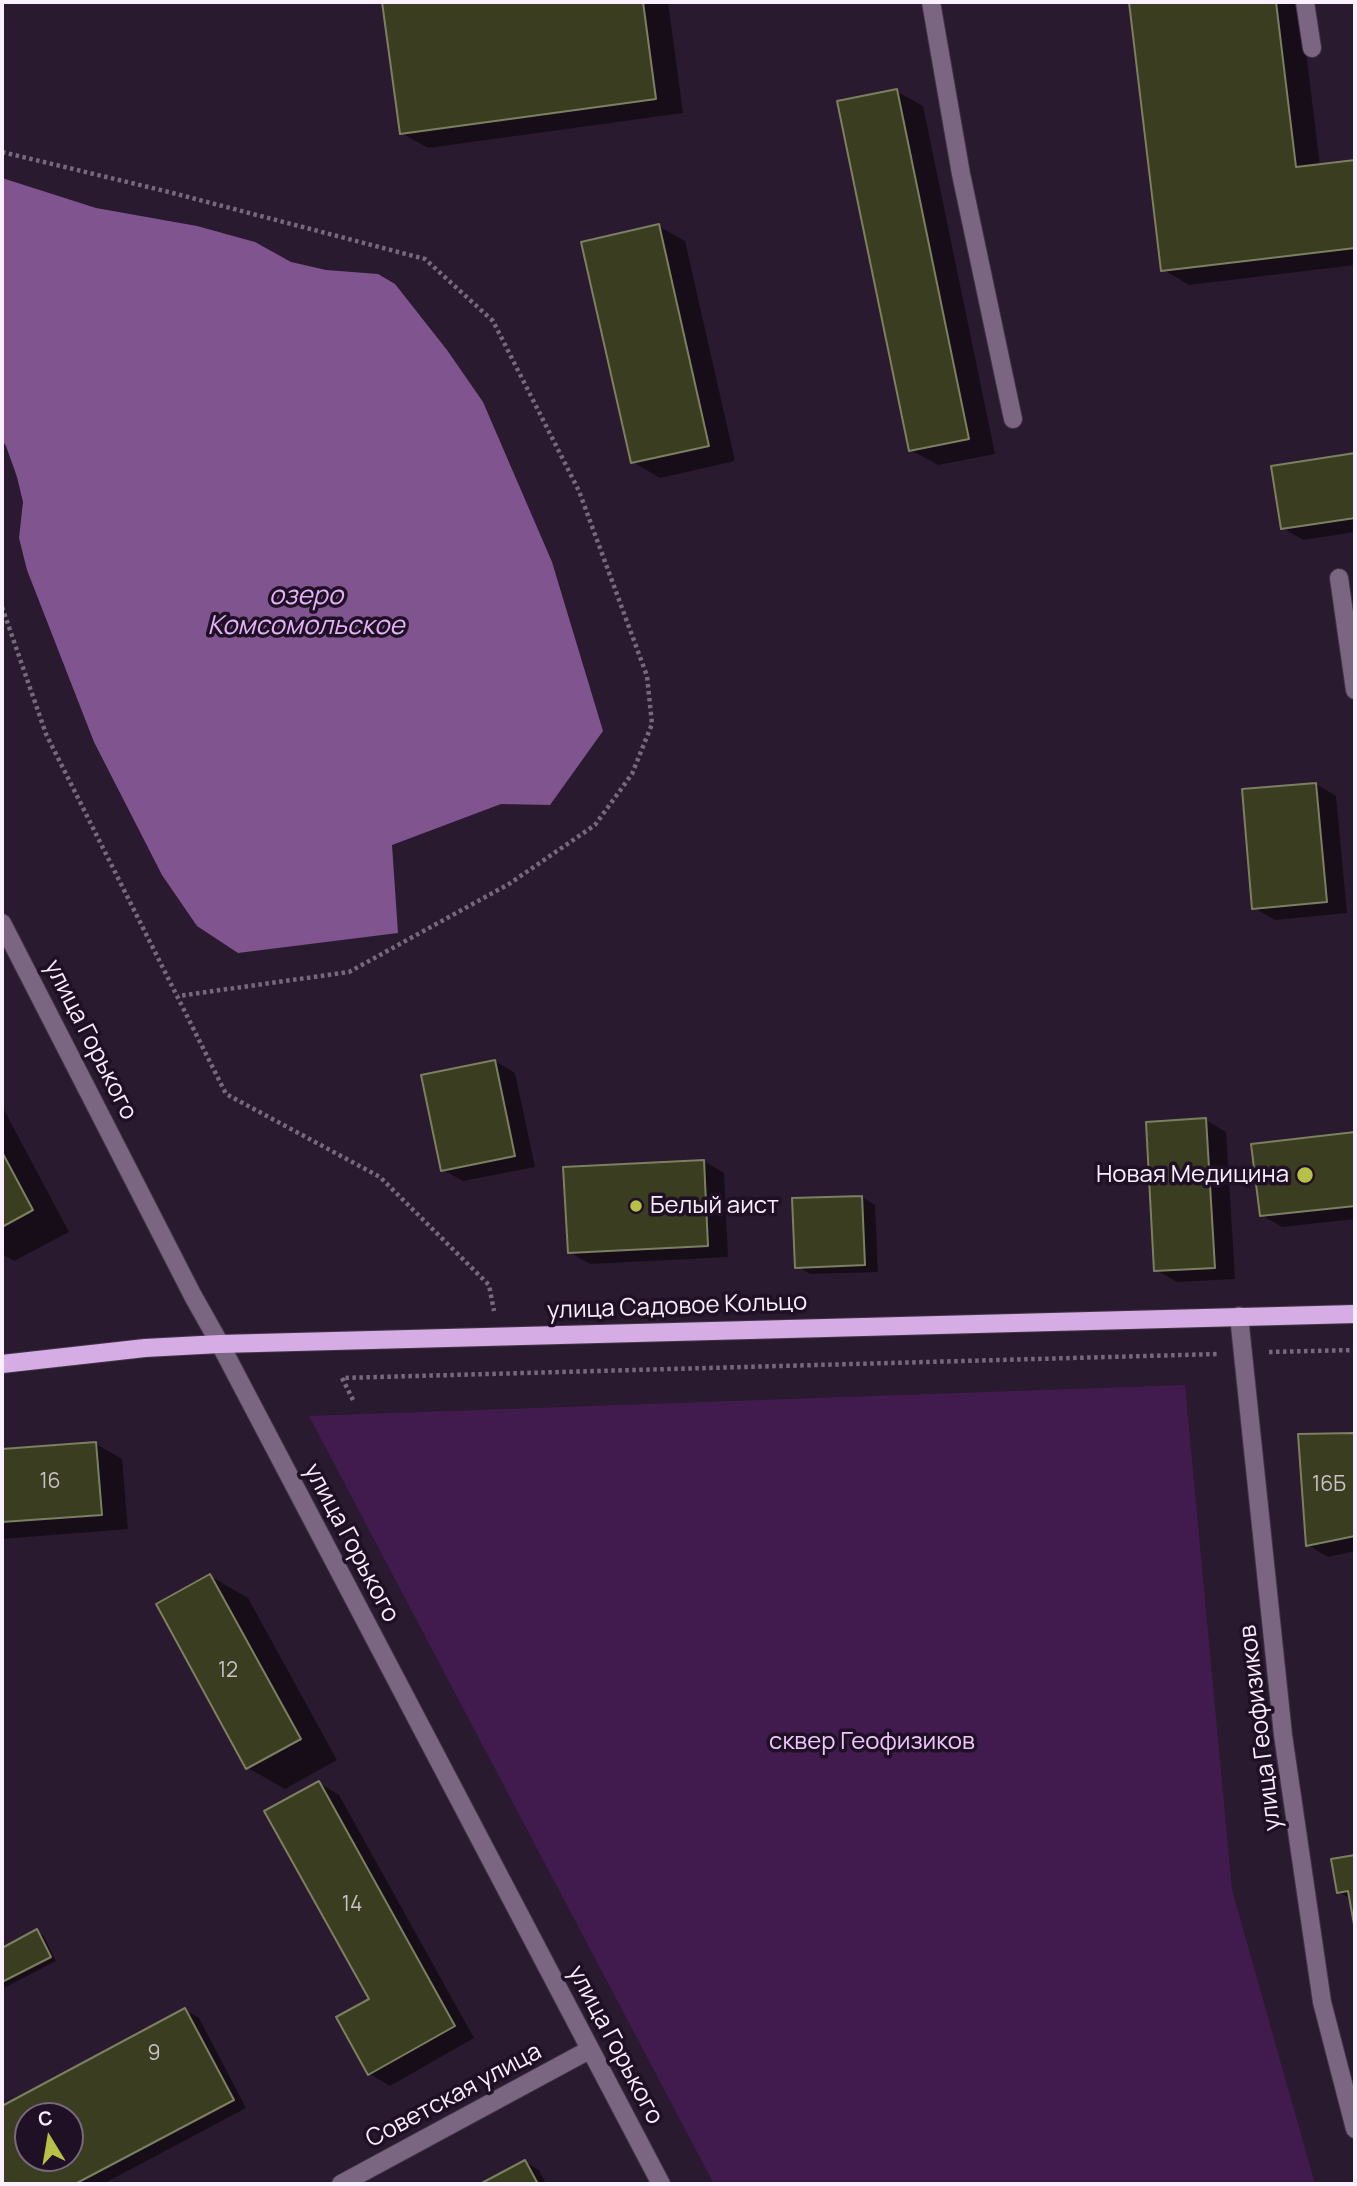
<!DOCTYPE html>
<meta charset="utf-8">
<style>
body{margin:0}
#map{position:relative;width:1357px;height:2186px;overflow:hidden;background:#2a1a2f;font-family:Manrope,sans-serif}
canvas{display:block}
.frame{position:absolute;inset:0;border:4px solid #faeffe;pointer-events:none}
.north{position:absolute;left:14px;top:2102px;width:70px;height:70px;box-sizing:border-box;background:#201025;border:2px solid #77697c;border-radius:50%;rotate:349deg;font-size:19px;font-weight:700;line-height:28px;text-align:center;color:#faeffe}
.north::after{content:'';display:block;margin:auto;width:24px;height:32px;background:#b8c147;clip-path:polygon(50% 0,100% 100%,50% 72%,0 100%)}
</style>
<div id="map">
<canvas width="1357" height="2186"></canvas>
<div class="frame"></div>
<div class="north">С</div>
</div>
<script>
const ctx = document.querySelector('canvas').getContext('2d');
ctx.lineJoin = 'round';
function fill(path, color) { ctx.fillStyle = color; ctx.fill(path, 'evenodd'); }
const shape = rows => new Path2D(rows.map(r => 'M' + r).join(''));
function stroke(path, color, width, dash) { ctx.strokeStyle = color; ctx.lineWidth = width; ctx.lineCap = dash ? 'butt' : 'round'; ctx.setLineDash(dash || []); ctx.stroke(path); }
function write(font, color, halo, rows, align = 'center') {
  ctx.font = font + ' Manrope,sans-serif'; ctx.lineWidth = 7; ctx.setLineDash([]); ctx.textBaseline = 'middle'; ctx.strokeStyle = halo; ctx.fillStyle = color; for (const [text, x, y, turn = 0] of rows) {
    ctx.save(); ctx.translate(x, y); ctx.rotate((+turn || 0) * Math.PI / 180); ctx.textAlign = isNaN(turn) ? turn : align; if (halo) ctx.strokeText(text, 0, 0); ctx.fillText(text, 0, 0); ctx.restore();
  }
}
const green = shape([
 [1185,1385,1232,1890,1315,2184,714,2184,309,1416]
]);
const water = shape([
 [2,178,96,208,197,226,255,242,291,262,326,270,378,274,395,284,447,350,483,402,552,562,603,731,550,805,501,804,392,845,398,933,238,953,197,926,162,875,94,742,27,570,19,538,23,502,17,477,6,446,2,440]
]);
const shadow = shape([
 [384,2,668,2,683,113,428,148,401,133],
 [1130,2,1300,2,1320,166,1355,162,1355,265,1189,285,1162,269],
 [896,91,923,106,995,454,938,465,911,450],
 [658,226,685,241,735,461,660,478,633,462],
 [1355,455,1355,532,1303,540,1283,528,1273,468],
 [1316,784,1336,796,1347,913,1275,920,1254,908],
 [495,1061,515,1073,535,1167,463,1181,443,1170],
 [2,1106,69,1232,14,1261,2,1254],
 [1206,1120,1226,1132,1235,1279,1177,1282,1156,1270],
 [1355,1134,1355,1219,1282,1227,1261,1215,1253,1146],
 [704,1161,724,1173,728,1257,590,1264,569,1252],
 [862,1197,875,1205,878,1272,810,1274,797,1266],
 [1355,1434,1355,1551,1328,1557,1308,1545,1300,1436],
 [96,1444,122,1459,128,1529,2,1539,2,1451],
 [210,1576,248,1598,337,1760,285,1789,248,1768],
 [319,1783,339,1795,474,2038,390,2086,370,2074,371,2000],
 [1355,1857,1355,1920,1351,1899,1339,1892,1333,1861],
 [36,1931,43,1935,56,1961,2,1989,2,1950],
 [185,2010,199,2018,246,2108,103,2184,2,2184,2,2108],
 [28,2116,70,2116,70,2158,28,2158],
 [525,2162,539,2170,546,2184,484,2184]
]);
const building = shape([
 [382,2,643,2,656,99,400,134,382,2],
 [1129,2,1276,2,1296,167,1355,160,1355,248,1161,271,1129,2],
 [897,89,969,439,909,451,837,101,897,89],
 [659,224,709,446,631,463,581,242,659,224],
 [1355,453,1355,518,1281,529,1271,466,1355,453],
 [1316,783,1327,902,1252,909,1242,789,1316,783],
 [495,1060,515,1156,441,1171,421,1075,495,1060],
 [1206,1118,1215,1268,1154,1271,1146,1122,1206,1118],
 [1355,1132,1355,1206,1260,1216,1251,1144,1355,1132],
 [2,1152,33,1210,2,1227,2,1152],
 [704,1160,708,1246,568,1253,563,1167,704,1160],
 [862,1196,865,1265,795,1268,792,1198,862,1196],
 [1355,1433,1355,1536,1306,1546,1298,1434,1355,1433],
 [96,1442,102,1515,2,1522,2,1449,96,1442],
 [210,1574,301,1739,246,1769,156,1604,210,1574],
 [319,1781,455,2026,368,2075,336,2017,369,1999,264,1811,319,1781],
 [1355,1855,1355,1930,1348,1891,1337,1893,1331,1859,1355,1855],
 [37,1929,51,1957,2,1982,2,1948,37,1929],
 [185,2008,234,2100,75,2184,2,2184,2,2106,185,2008],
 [28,2116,70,2116,70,2158,28,2158,28,2116],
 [525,2160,538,2184,480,2184,525,2160]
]);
const path = shape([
 [2,152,169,192,425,259,493,321,579,491,647,676,652,724,632,774,595,825,509,884,349,972,178,996],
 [2,607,46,734,226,1094,380,1177,489,1285,494,1311],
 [1269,1352,1355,1350],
 [353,1400,342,1378,1218,1354]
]);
const minor = shape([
 [931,2,961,174,1013,419],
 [1305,2,1312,48],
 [1339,578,1355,690],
 [2,923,193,1296,220,1344,661,2184],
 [1239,1316,1283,1735,1322,2002,1355,2129],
 [341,2184,589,2050]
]);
const major = shape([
 [2,1364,145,1348,220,1344,1355,1314]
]);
const markers = [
 [1305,1175,9,"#b8c147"],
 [636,1206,7,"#b8c147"]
];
const numberNames = [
 ["16",50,1482],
 ["16Б",1329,1485],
 ["12",228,1671],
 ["14",352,1905],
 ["9",154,2054]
];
const streetNames = [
 ["улица Горького",90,1040,63],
 ["улица Садовое Кольцо",677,1307,-2],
 ["улица Горького",351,1543,62],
 ["улица Геофизиков",1261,1728,-97],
 ["улица Горького",615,2045,62],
 ["Советская улица",454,2096,-28]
];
const poiNames = [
 ["Новая Медицина",1289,1175],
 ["Белый аист",650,1206,"left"]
];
const parkNames = [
 ["cквер Геофизиков",872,1742]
];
const waterNames = [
 ["озеро",306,597],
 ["Комсомольское",306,627]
];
fill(green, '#411b4d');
fill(water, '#80548f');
fill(shadow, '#0007');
fill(building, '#3a3d20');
stroke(building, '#7c7f60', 2);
stroke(minor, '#433448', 20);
stroke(major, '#433448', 20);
stroke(path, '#77697c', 4.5, [3.5, 3.5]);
stroke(minor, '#7a6681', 18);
stroke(major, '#d5ace4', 18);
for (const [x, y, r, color] of markers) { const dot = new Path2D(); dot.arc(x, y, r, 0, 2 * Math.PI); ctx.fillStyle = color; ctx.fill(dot); stroke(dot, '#201025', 2.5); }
write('21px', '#cac2c6', null, numberNames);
write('24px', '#faeffe', '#201025', streetNames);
write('24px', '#faeffe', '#201025', poiNames, 'right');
write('24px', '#edc7fb', '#201025', parkNames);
write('italic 26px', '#e4b2f6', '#201025', waterNames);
</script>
